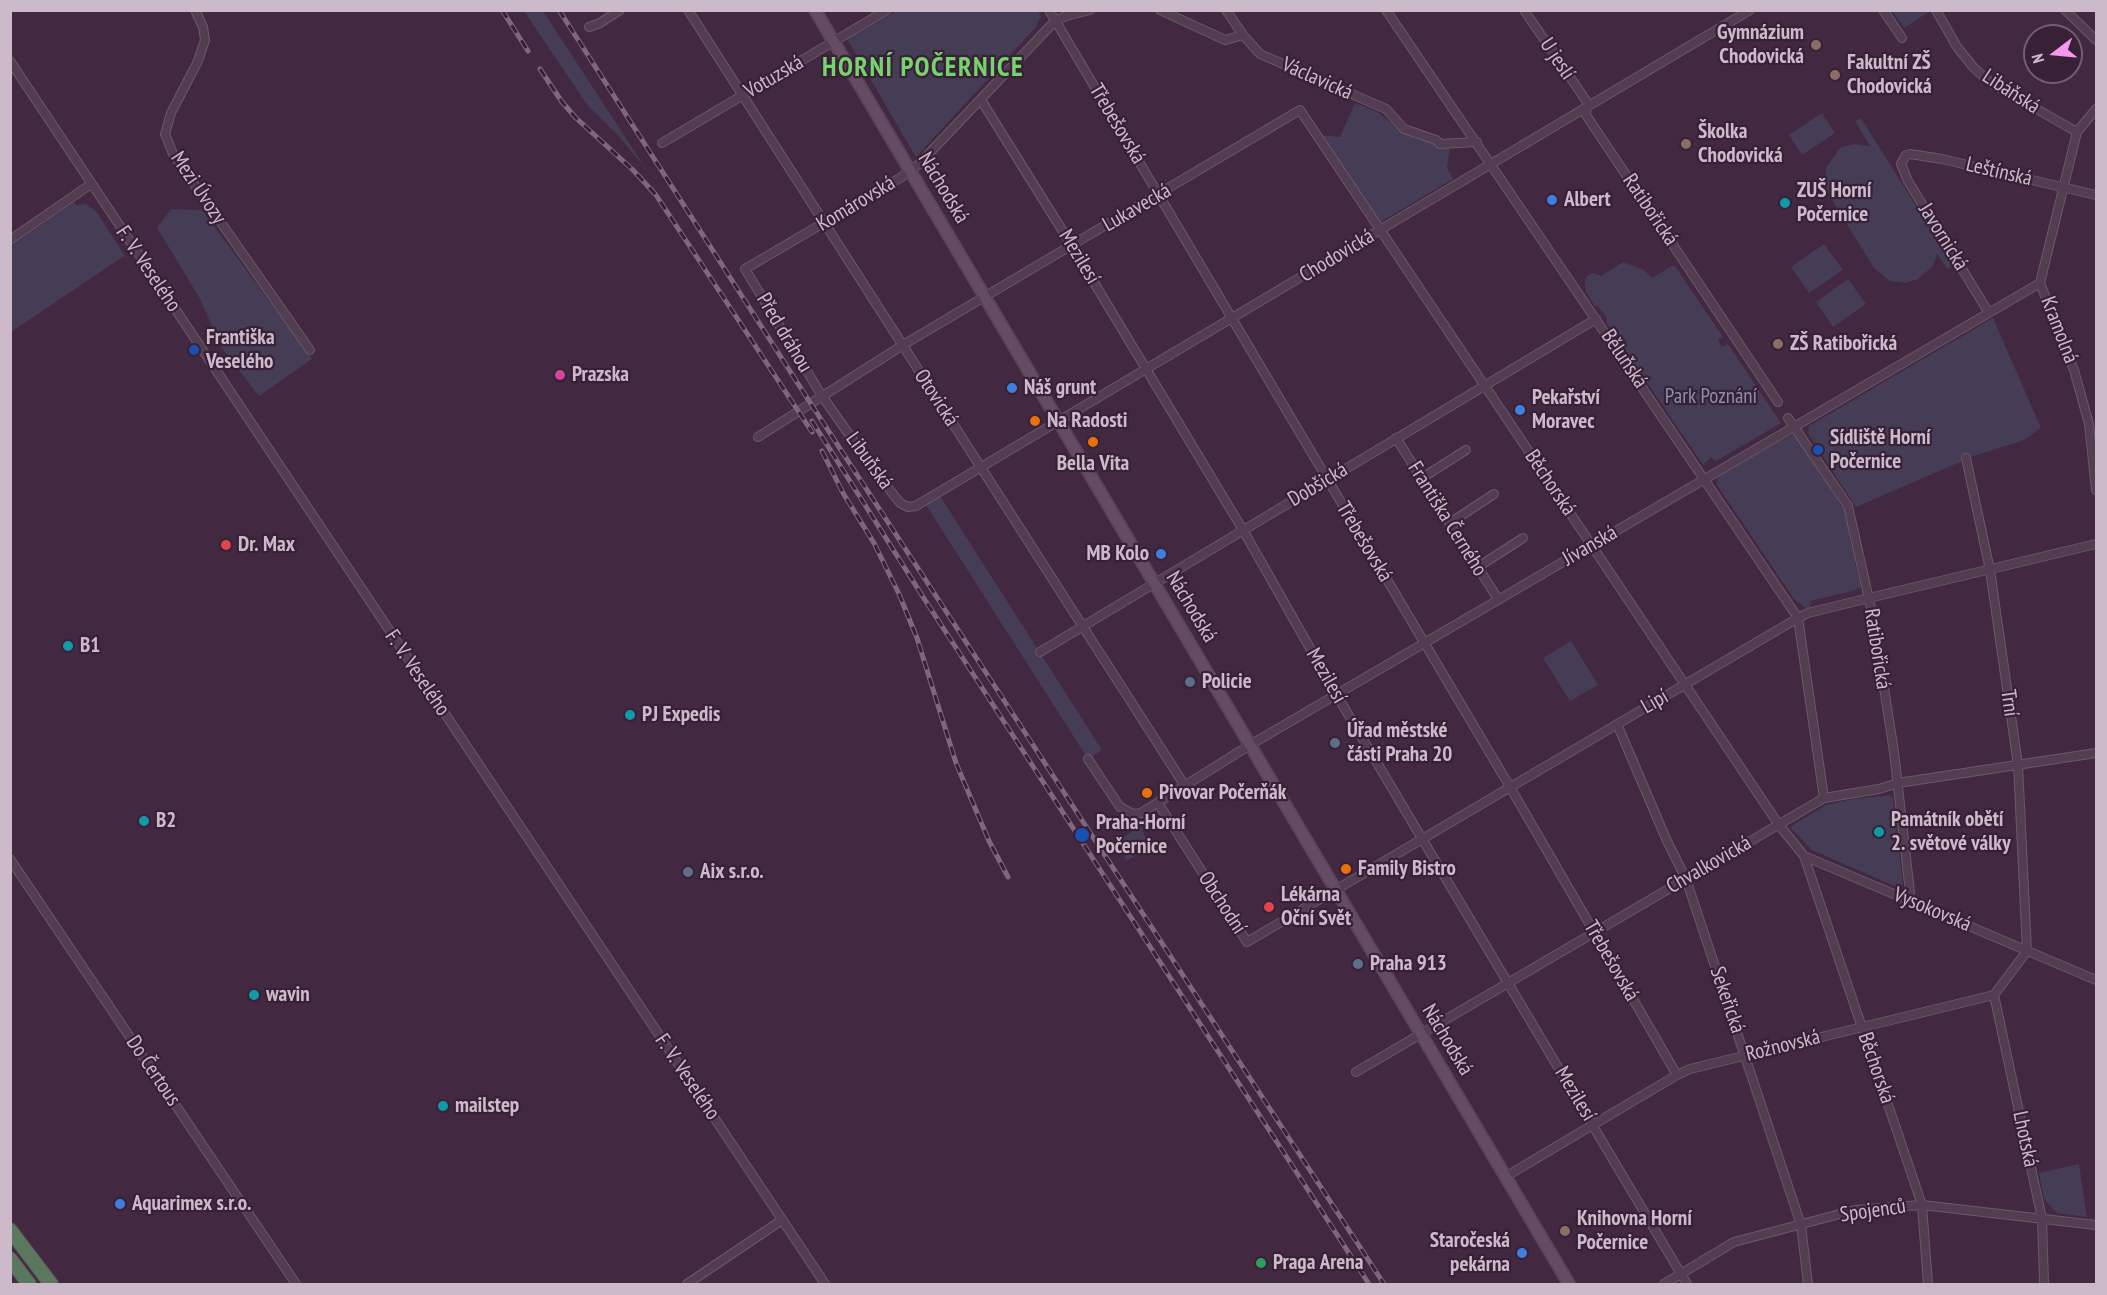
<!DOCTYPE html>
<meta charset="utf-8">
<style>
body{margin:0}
#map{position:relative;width:2107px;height:1295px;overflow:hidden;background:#432841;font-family:"PT Sans Narrow",sans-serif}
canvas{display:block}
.frame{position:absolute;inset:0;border:12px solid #ccbaca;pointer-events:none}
.north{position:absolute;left:2023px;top:24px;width:60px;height:60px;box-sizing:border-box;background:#382136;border:2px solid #735e71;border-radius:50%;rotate:254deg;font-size:16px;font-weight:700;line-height:24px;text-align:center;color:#ccbaca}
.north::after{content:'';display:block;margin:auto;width:21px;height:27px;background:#f597ec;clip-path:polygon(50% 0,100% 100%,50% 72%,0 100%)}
</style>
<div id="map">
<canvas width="2107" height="1295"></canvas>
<div class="frame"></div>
<div class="north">N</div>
</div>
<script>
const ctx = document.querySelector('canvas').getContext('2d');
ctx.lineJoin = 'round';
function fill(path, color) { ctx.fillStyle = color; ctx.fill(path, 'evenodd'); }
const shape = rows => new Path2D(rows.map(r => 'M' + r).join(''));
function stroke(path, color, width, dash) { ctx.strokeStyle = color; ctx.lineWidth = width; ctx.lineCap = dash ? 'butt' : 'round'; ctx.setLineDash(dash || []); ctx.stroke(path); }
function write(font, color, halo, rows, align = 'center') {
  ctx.font = font + ' "PT Sans Narrow",sans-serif'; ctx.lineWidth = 4.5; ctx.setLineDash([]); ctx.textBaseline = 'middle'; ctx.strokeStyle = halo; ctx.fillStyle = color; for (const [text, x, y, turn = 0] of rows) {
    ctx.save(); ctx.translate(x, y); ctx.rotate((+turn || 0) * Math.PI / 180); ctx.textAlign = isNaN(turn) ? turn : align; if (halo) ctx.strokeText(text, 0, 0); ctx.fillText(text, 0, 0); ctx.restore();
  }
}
const green = shape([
 [524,11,543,11,646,169,616,133,588,106],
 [1038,11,1041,16,1035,28,916,157,847,39,897,11],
 [1892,11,1930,11,1904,28],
 [1355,103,1378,112,1399,130,1416,139,1450,147,1447,167,1453,179,1379,223,1320,135,1340,137],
 [1822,113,1835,133,1802,155,1789,135],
 [1861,118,1953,265,1947,269,1937,254,1933,266,1918,279,1906,283,1890,281,1874,268,1829,195,1825,182,1826,168,1840,148,1854,144,1870,146,1855,121],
 [74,202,76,205,86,204,96,211,132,267,124,256,11,332,11,246],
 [171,209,202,210,312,359,259,396,222,348,199,297,157,228],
 [1824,244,1843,270,1809,293,1791,267],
 [1623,262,1644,270,1652,278,1670,267,1675,266,1723,337,1718,340,1722,347,1728,344,1781,423,1716,461,1711,457,1703,465,1606,322,1607,318,1598,306,1595,306,1586,292,1585,280,1587,276,1593,273,1601,276],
 [1848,279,1866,304,1833,327,1816,302],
 [1993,318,2041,428,2024,440,1974,456,1856,507,1808,433,1809,426],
 [1791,435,1795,436,1799,440,1846,513,1851,545,1855,549,1857,557,1855,563,1861,587,1853,591,1810,601,1811,607,1807,609,1794,599,1717,485,1718,476],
 [940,496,1102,750,1088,759,926,505],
 [1571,641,1598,685,1570,701,1543,658],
 [1891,795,1893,799,1903,884,1899,888,1812,850,1790,827,1826,805,1853,799],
 [1141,826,1147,842,1146,850,1126,861,1119,840],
 [2079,1164,2087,1217,2057,1213,2044,1199,2039,1173]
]);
const minor = shape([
 [195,10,203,27,205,40,198,61,171,113,165,134,173,154,310,350],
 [688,10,1185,786],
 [1049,10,1510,787,1677,1075],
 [1090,10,1066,16,1055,21,919,164,900,178,745,269,822,396,872,467,900,503,908,507,916,506,924,501,1750,10],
 [1160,10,1225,40,1243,35,1260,54,1386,109,1404,129,1436,140,1440,144,1477,142],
 [1226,10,1243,35],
 [1386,10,1798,618,1824,798],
 [1524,10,1587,102,1586,115,1778,402],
 [1883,10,1902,38],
 [1936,10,1957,47,1974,68,1991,83,2077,132],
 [2065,10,2096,40],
 [589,27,600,23,620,10],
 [10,61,825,1284],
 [981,100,1072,246,1243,530,1336,694,1687,1284],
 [2096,109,2077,132,2040,283,2074,370,2089,424,2096,490],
 [662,143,887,10],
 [10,240,91,184],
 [1989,313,1908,181,1901,164,1906,155,1910,154,1942,159,2096,195],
 [1788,418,1848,506,1873,617,1894,752,1910,892,1907,899],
 [758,437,903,345,1300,110,1779,825,1804,856,2096,980],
 [1396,438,1498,599],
 [1422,478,1466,450],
 [1450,523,1494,494],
 [1478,567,1523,538],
 [1040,652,1596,319],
 [1617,724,1667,841,1686,879,1801,1225,1808,1284],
 [1088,759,1120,807,1133,814,1141,813,1250,745,2040,283],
 [1158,803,1247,942,1798,618,1808,613,1869,598,2096,544],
 [1804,856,1922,1205,1928,1284],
 [10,859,296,1284],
 [1994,995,2042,1219,2044,1284],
 [1356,1072,1824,798,1879,789,1898,783,2096,753],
 [1505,1177,1677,1075,1690,1069,1994,995,2027,951,2018,765,1990,570,1966,458],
 [687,1284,782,1220],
 [1664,1284,1734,1242,1855,1210,1922,1205,2096,1225]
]);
const secondary = shape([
 [815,10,1569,1284]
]);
const motorway = shape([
 [10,1230,51,1284],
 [10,1259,29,1284]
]);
const rail = shape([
 [502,10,528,51],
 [559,10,811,404,1384,1284],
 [540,69,562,102,576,118,633,170,656,195,812,432],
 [812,421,925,600,1369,1284],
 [822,451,843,493,874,543,899,594,917,638,956,763,989,841,1008,877]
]);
const markers = [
 [1816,45,6,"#8d6e63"],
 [1835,75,6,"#8d6e63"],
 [1686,144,6,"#8d6e63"],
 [1552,200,6,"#3f7fe0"],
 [1785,203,6,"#0f9aa8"],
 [1778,344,6,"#8d6e63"],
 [194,350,6,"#1a4fb4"],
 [560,375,6,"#d1479c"],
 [1012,388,6,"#3f7fe0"],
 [1520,410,6,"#3f7fe0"],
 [1035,421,6,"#e8710a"],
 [1093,442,6,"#e8710a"],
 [1818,450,6,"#1a4fb4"],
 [226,545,6,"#e0444e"],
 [1161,554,6,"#3f7fe0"],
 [68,646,6,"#0f9aa8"],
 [1190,682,6,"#5c6f8a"],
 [630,715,6,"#0f9aa8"],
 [1335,743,6,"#5c6f8a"],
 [1147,793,6,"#e8710a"],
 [144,821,6,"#0f9aa8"],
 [1879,832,6,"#0f9aa8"],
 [1082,835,8,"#1a4fb4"],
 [1346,869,6,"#e8710a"],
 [688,872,6,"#5c6f8a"],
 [1269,907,6,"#e0444e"],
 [1358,964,6,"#5c6f8a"],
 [254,995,6,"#0f9aa8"],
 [443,1106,6,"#0f9aa8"],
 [120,1204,6,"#3f7fe0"],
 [1565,1231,6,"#8d6e63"],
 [1522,1253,6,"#3f7fe0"],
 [1261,1263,6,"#2e9e5b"]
];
const poiNames = [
 ["Gymnázium",1804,33,"right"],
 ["Chodovická",1804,57,"right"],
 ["Fakultní ZŠ",1847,63],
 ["Chodovická",1847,87],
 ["Školka",1698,132],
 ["Chodovická",1698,156],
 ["ZUŠ Horní",1797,191],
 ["Počernice",1797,215],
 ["Albert",1564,200],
 ["Františka",206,338],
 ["Veselého",206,362],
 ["ZŠ Ratibořická",1790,344],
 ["Prazska",572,375],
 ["Náš grunt",1024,388],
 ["Pekařství",1532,398],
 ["Moravec",1532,422],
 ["Na Radosti",1047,421],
 ["Sídliště Horní",1830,438],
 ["Počernice",1830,462],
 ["Bella Vita",1093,464,"center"],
 ["Dr. Max",238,545],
 ["MB Kolo",1149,554,"right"],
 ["B1",80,646],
 ["Policie",1202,682],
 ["PJ Expedis",642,715],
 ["Úřad městské",1347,731],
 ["části Praha 20",1347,755],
 ["Pivovar Počerňák",1159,793],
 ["Památník obětí",1891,820],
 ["2. světové války",1891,844],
 ["B2",156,821],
 ["Praha-Horní",1096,823],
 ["Počernice",1096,847],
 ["Family Bistro",1358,869],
 ["Aix s.r.o.",700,872],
 ["Lékárna",1281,895],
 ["Oční Svět",1281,919],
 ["Praha 913",1370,964],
 ["wavin",266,995],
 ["mailstep",455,1106],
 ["Aquarimex s.r.o.",132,1204],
 ["Knihovna Horní",1577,1219],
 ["Počernice",1577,1243],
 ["Staročeská",1510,1241,"right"],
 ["pekárna",1510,1265,"right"],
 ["Praga Arena",1273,1263]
];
const streetNames = [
 ["U jeslí",1557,59,56],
 ["Votuzská",774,77,-30],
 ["Václavická",1317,79,24],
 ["Libáňská",2011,92,33],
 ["Třebešovská",1117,124,59],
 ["Leštínská",1999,172,13],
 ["Mezi Úvozy",198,188,56],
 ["Náchodská",943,188,59],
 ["Komárovská",856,204,-31],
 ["Lukavecká",1137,208,-30],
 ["Ratibořická",1650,210,56],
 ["Javornická",1943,237,58],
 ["Chodovická",1337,256,-31],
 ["Mezilesí",1079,257,59],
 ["F. V. Veselého",148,269,56],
 ["Kramolná",2059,330,69],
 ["Před dráhou",784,333,59],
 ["Běluňská",1624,359,56],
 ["Otovická",936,398,57],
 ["Libuňská",869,461,54],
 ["Běchorská",1550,483,56],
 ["Dobšická",1318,485,-31],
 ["Františka Černého",1447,519,58],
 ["Třebešovská",1364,542,59],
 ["Jívanská",1590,546,-30],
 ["Náchodská",1191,607,59],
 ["Ratibořická",1877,649,81],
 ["F. V. Veselého",417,673,56],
 ["Mezilesí",1326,676,60],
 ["Lipí",1655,702,-30],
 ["Trní",2009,703,82],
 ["Chvalkovická",1709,865,-30],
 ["Obchodní",1222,903,57],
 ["Vysokovská",1932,910,23],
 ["Třebešovská",1611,961,60],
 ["Sekeřická",1727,1000,71],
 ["Náchodská",1447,1040,59],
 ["Rožnovská",1783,1046,-14],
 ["Běchorská",1876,1068,71],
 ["Do Čertous",153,1071,56],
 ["F. V. Veselého",687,1077,56],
 ["Mezilesí",1575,1094,59],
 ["Lhotská",2025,1139,78],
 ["Spojenců",1873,1211,-8]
];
const parkNames = [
 ["Park Poznání",1711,397]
];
const districtNames = [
 ["HORNÍ POČERNICE",923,68]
];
fill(green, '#453c56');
stroke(minor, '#6d586b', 10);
stroke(secondary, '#5c465a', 14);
stroke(motorway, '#5a4458', 16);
stroke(minor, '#533d51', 8);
stroke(secondary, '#654b63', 10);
stroke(motorway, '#5a785d', 14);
stroke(rail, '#80667e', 5);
stroke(rail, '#382136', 3, [9]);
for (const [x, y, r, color] of markers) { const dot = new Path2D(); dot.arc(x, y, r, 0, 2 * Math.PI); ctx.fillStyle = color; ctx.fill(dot); stroke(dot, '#382136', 2); }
write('bold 21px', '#ccbaca', '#382136', poiNames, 'left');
write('21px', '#ccbaca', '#382136', streetNames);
write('21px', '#8791ab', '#382136', parkNames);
ctx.letterSpacing = '1.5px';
write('bold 27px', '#77d36e', '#382136', districtNames);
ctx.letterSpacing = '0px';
</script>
